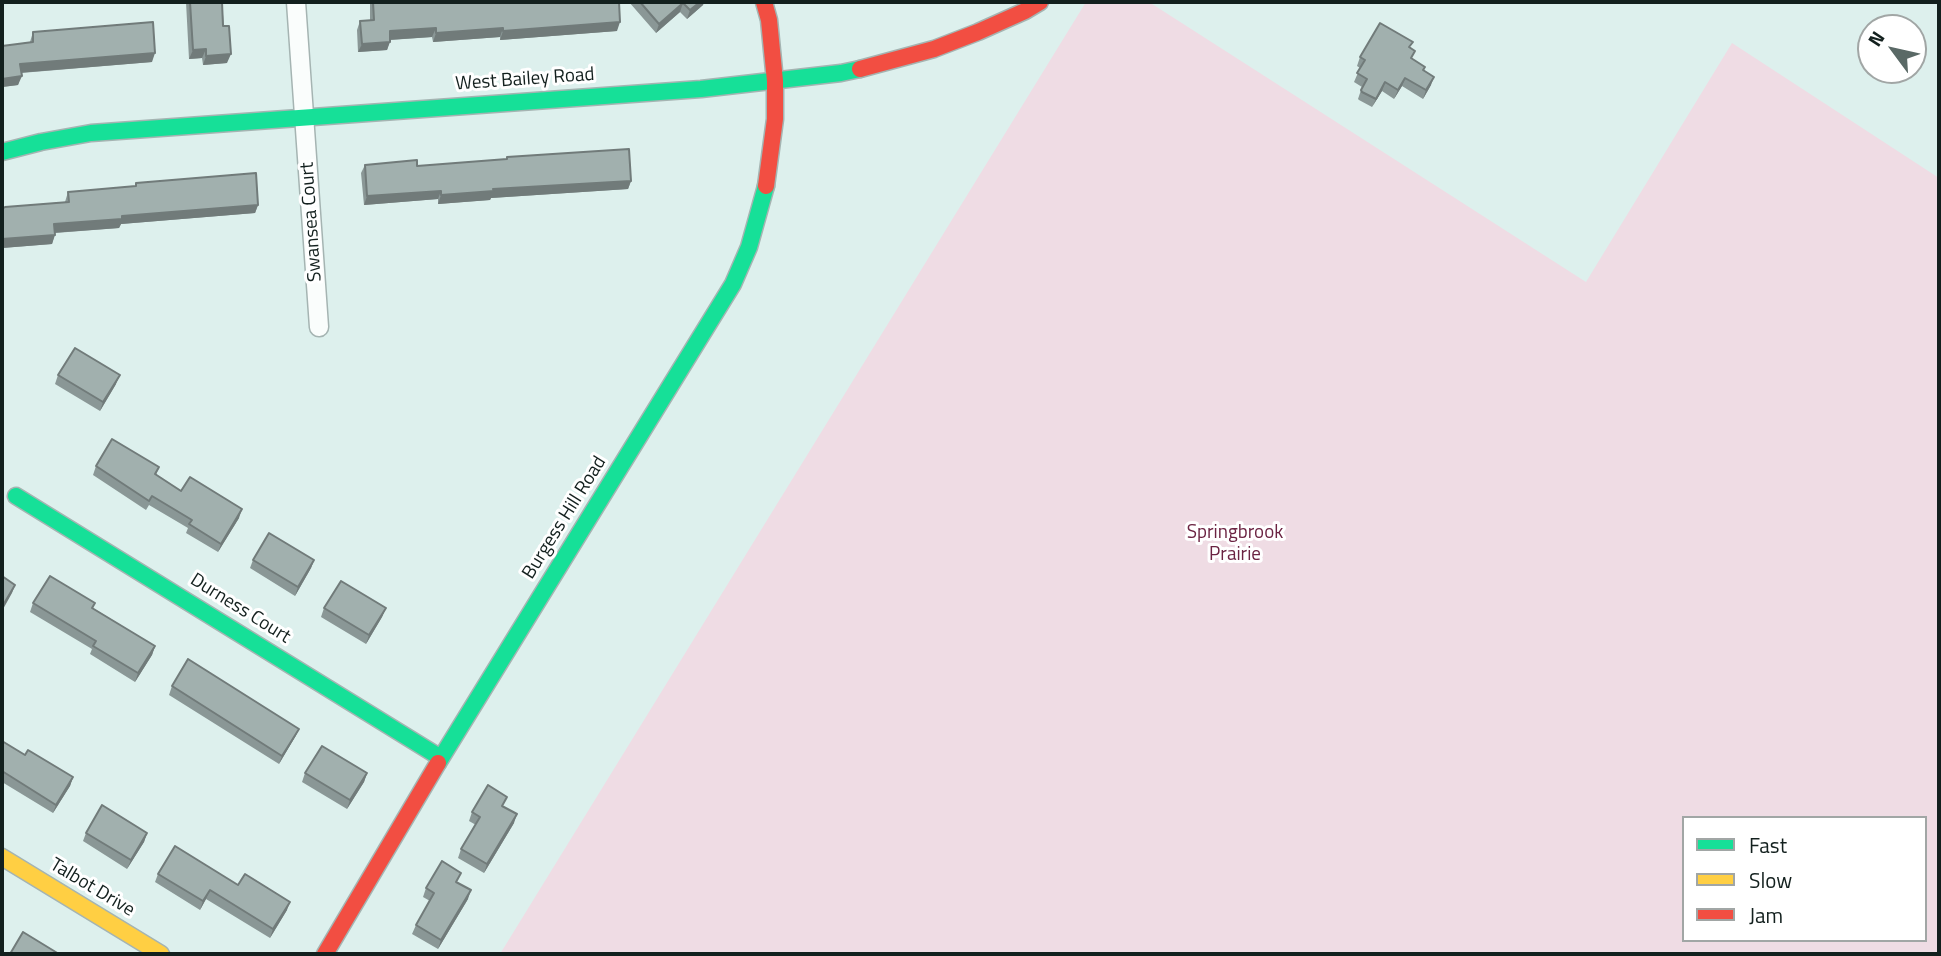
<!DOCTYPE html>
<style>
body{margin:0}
#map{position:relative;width:1941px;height:956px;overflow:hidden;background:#ddf0ed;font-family:"Titillium Web",sans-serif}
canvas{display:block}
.frame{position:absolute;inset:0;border:4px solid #13201e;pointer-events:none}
.legend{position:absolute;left:1682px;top:816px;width:245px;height:126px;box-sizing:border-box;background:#fff;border:2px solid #a1a6a5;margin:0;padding:9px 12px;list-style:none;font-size:21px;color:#13201e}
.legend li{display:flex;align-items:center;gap:14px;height:35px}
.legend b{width:35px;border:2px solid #a1a6a5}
.north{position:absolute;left:1857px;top:14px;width:70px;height:70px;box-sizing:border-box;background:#fff;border:2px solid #a1a6a5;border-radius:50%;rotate:303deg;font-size:19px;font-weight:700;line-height:28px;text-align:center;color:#13201e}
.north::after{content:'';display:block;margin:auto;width:24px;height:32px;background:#5a6966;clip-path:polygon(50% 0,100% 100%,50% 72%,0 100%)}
</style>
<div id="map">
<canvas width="1941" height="956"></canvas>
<div class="frame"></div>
<ul class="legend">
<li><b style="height:9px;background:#16e098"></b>Fast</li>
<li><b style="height:9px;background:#ffcf43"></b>Slow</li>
<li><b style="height:9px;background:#f24e42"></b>Jam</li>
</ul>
<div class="north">N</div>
</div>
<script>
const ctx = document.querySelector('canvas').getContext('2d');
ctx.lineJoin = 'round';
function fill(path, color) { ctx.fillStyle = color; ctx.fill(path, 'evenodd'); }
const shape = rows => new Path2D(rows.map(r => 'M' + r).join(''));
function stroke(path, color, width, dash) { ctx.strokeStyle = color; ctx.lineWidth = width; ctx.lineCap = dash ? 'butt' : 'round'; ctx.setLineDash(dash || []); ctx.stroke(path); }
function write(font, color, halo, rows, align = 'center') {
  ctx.font = font + ' "Titillium Web",sans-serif'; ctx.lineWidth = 6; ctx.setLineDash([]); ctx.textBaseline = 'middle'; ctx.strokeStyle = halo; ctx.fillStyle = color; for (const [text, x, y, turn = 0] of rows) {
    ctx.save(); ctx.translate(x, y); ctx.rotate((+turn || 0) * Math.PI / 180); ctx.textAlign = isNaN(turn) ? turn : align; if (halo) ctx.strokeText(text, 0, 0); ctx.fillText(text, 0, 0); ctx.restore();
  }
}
const green = shape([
 [1086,2,1149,2,1586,282,1732,43,1939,178,1939,954,500,954],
 [1684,818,1925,818,1925,940,1684,940]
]);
const street = shape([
 [296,2,319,327]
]);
const fast = shape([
 [2,152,41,142,91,133,701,89,841,73,860,69],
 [16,496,441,758],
 [438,763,733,284,749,247,766,186]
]);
const slow = shape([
 [2,857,161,954]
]);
const jam = shape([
 [764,2,769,20,775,81,775,119,766,186],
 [860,69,934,49,978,32,1025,11,1040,2],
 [325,954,438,763]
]);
const wall = shape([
 [186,2,222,2,227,63,203,65,202,58,189,59],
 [370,2,418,2,418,3,617,31,500,40,500,37,433,42,432,37,390,40,387,50,358,52,357,30,360,21,370,20],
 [629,2,704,2,703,5,687,19,680,12,656,33],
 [33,32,152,62,21,73,18,85,2,87,2,46,30,42],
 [1410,48,1412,59,1425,67,1424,71,1431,85,1423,99,1402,86,1394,99,1382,91,1372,107,1359,100,1358,99,1362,87,1354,82,1360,68,1357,66,1360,57],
 [507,157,631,181,628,189,491,198,490,200,438,204,438,199,364,205,361,173,365,165,417,166,506,159],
 [256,173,258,205,255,213,121,224,119,228,55,233,52,244,2,248,2,209,5,207,65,202,68,192,135,186,136,183],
 [58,375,116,384,100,411,55,384],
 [96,466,159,467,156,475,181,491,239,518,218,552,186,533,188,528,149,505,146,510,93,475],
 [253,560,314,560,311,568,295,596,250,568],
 [33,603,95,603,93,608,155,646,152,655,135,682,90,654,92,649,30,612],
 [324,608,386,608,382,617,366,644,321,617],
 [172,686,299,729,295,737,279,764,169,695],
 [2,741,25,755,73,777,70,786,53,813,2,782],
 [305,773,367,773,364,782,347,809,302,782],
 [504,807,514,823,484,873,458,858,461,849,476,825,469,821,472,812],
 [86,833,147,833,144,842,127,869,83,841],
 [158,874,238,885,287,910,270,938,206,899,200,910,155,882],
 [458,882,468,899,438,949,412,934,416,925,430,901,423,897,426,888]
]);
const shadedWall = shape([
 [700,2,704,2,703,5,687,19,690,10],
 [683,3,680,12,656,33,659,24],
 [620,22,617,31,500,40,503,31],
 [436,28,432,37,387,40,390,31],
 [503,28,500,37,433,42,436,33],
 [390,42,387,50,358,52,362,44],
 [206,49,202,58,189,59,193,50],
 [155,53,152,62,17,73,20,64],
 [231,54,227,63,203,65,206,56],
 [22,76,18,85,2,87,2,79],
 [1434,77,1431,85,1423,99,1426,90],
 [1405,78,1402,86,1394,99,1398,90],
 [1385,82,1382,91,1372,107,1376,99],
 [631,181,628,189,491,198,490,200,438,204,441,195,493,189],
 [441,191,438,199,364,205,367,196],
 [258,205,255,213,121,224,119,228,51,233,54,224,122,216],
 [55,235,52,244,2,248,2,239],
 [120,375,116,384,100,411,103,402],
 [242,509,239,518,218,552,221,544],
 [314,560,311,568,295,596,298,587],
 [15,585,12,593,2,611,2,607],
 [386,608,382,617,366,644,369,635],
 [155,646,152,655,135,682,138,673],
 [299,729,295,737,279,764,282,756],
 [367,773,364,782,347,809,350,800],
 [73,777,70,786,53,813,56,805],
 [517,814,514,823,484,873,487,864],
 [147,833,144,842,127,869,131,860],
 [210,890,206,899,200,910,203,901],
 [471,890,468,899,438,949,441,940],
 [290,902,287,910,270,938,273,929]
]);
const building = shape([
 [190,2,222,2,223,26,229,26,231,54,206,56,206,49,193,50,190,2],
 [373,2,418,2,418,3,435,2,619,2,620,22,503,31,503,28,436,33,436,28,390,31,390,42,362,44,360,21,374,20,373,2],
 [640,2,700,2,690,10,683,3,659,24,640,2],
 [153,22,155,53,20,64,22,76,2,79,2,46,33,42,33,32,153,22],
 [1380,23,1413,42,1409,47,1415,51,1411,58,1425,67,1423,70,1434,77,1426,90,1405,78,1398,90,1385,82,1376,99,1362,92,1361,90,1367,79,1357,73,1365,60,1360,57,1380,23],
 [629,149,631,181,493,189,494,191,441,195,441,191,367,196,365,165,417,160,417,166,507,159,507,157,629,149],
 [256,173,258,205,122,216,122,219,54,224,55,235,2,239,2,209,5,207,69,202,68,192,136,186,136,183,256,173],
 [75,348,120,375,103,402,58,375,75,348],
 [112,439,159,467,155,474,181,491,190,477,242,509,221,544,189,524,192,520,152,496,149,501,96,466,112,439],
 [269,533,314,560,298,587,253,560,269,533],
 [2,576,15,585,2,607,2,576],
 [50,576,95,603,92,608,155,646,138,673,93,646,96,641,33,603,50,576],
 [341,581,386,608,369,635,324,608,341,581],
 [188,659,299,729,282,756,172,686,188,659],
 [2,741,25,755,28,750,73,777,56,805,2,771,2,741],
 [322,746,367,773,350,800,305,773,322,746],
 [488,785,507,797,502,806,517,814,487,864,461,849,480,817,472,812,488,785],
 [102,805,147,833,131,860,86,833,102,805],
 [175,846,238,885,245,874,290,902,273,929,210,890,203,901,158,874,175,846],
 [442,861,461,873,456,882,471,890,441,940,416,925,434,893,426,888,442,861],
 [23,932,59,954,10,954,23,932]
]);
const streetNames = [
 ["West Bailey Road",525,80,-4],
 ["Swansea Court",312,222,-94],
 ["Burgess Hill Road",565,518,-58],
 ["Durness Court",240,609,32],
 ["Talbot Drive",92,888,31]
];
const parkNames = [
 ["Springbrook",1235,533],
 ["Prairie",1235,555]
];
fill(green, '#efdce4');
stroke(street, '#a5b4b2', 21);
stroke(fast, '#a5b4b2', 19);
stroke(slow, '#a5b4b2', 19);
stroke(jam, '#a5b4b2', 19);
stroke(street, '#fafdfc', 18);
stroke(fast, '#16e098', 16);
stroke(slow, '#ffcf43', 16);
stroke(jam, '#f24e42', 16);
fill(wall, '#8a9796');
fill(shadedWall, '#717b7a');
fill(building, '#a1b0ae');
stroke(building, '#717b7a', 2);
write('19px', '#13201e', '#fff', streetNames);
write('19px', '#6b2342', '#fff', parkNames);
</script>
